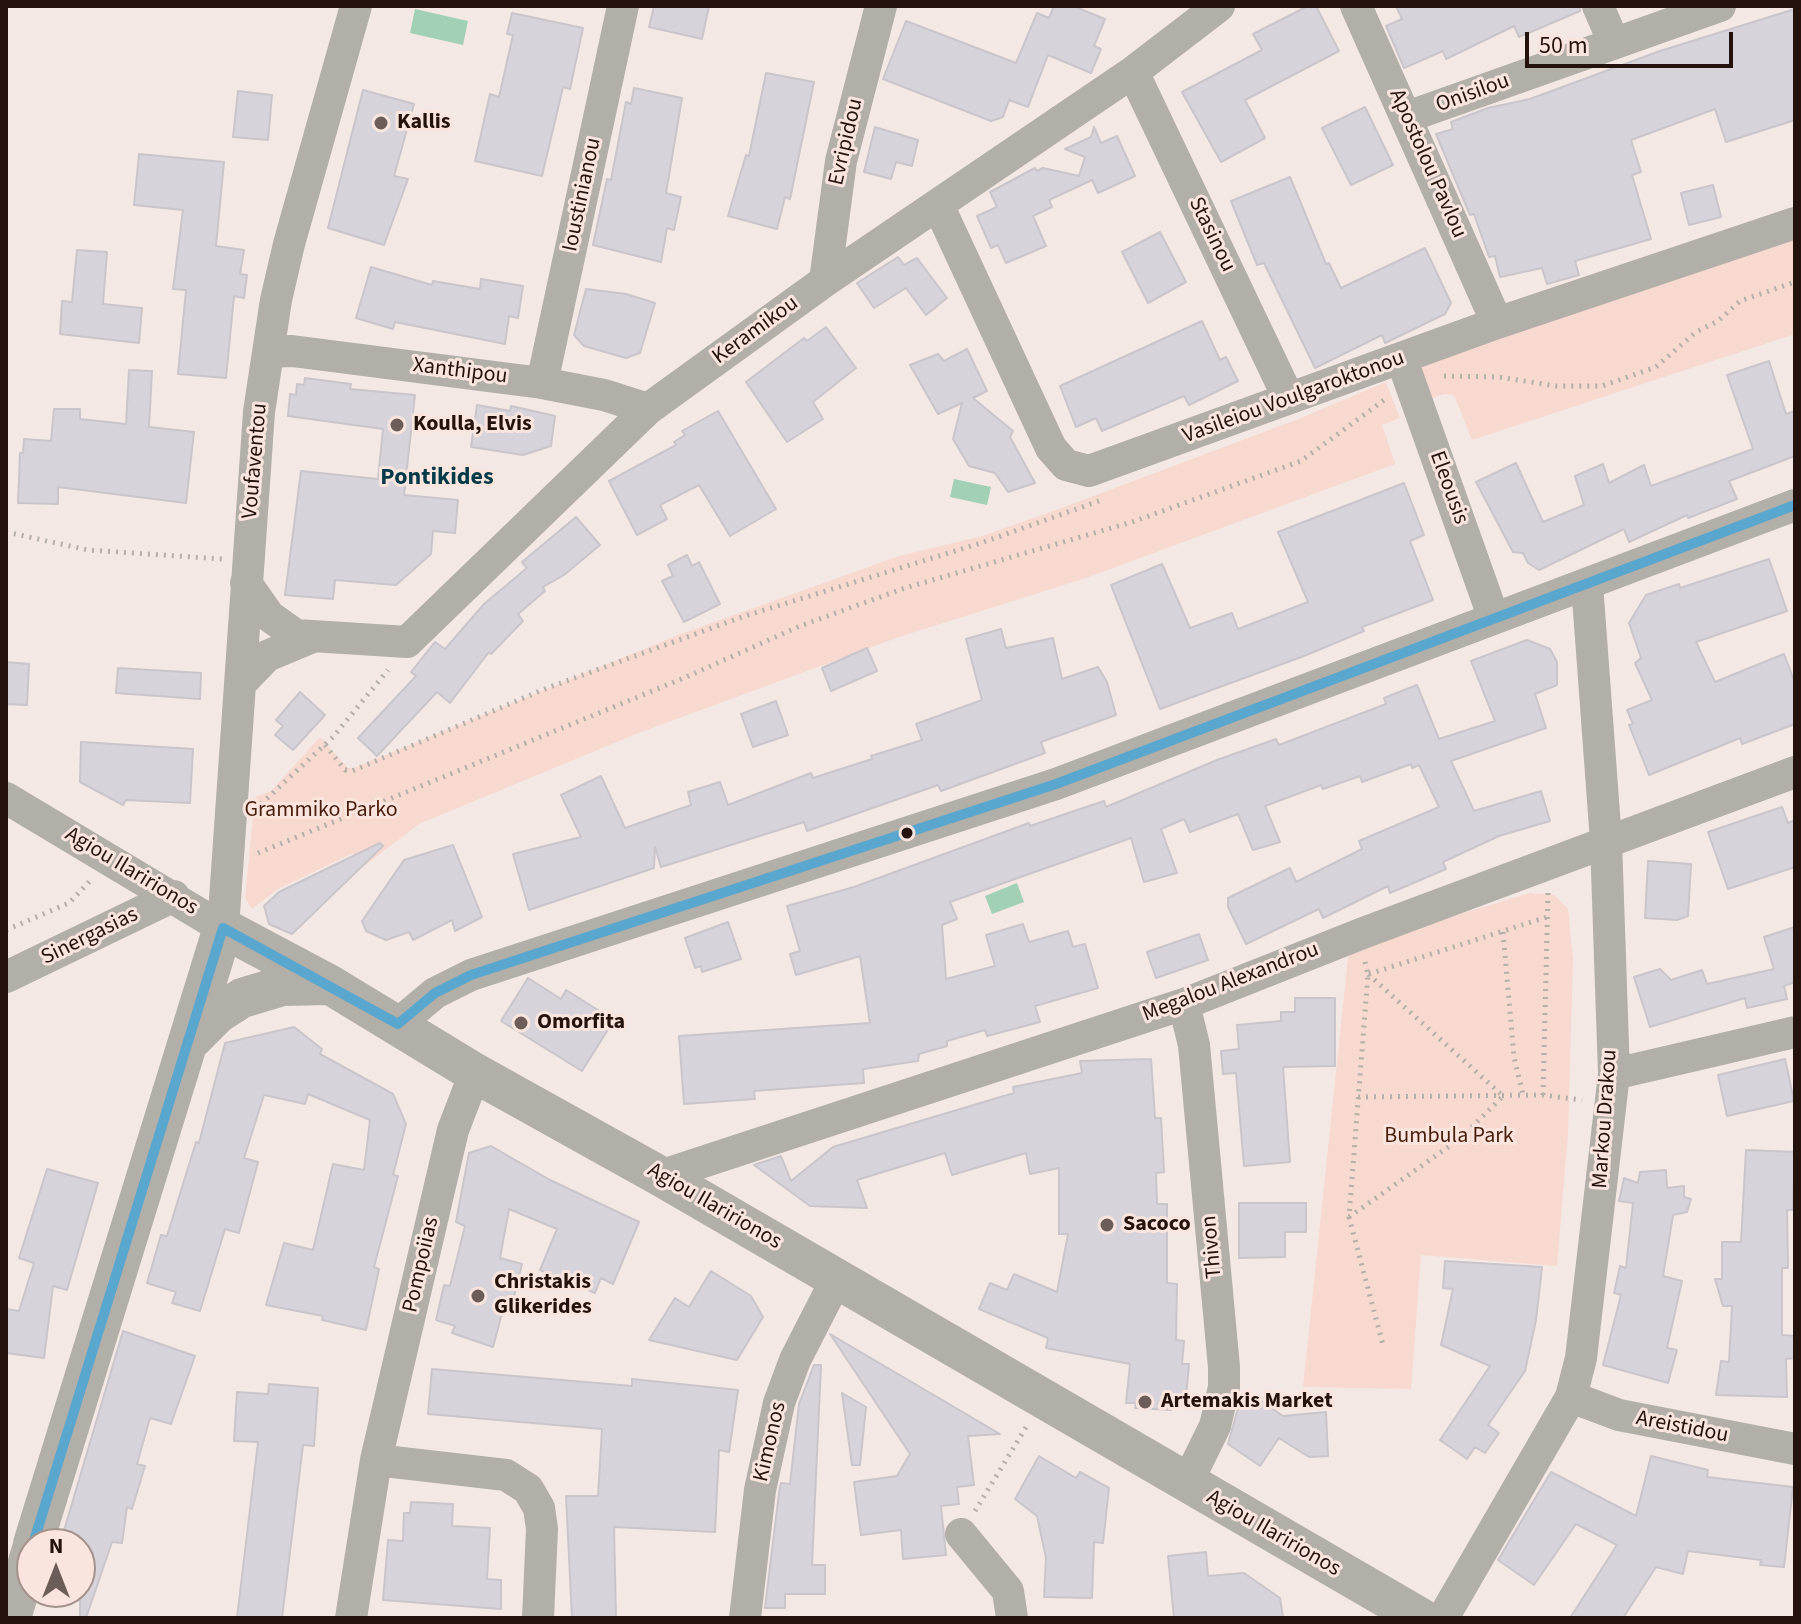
<!DOCTYPE html>
<style>
body{margin:0}
#map{position:relative;width:1801px;height:1624px;overflow:hidden;background:#f4e8e4;font-family:"Source Sans 3",sans-serif}
canvas{display:block}
.frame{position:absolute;inset:0;border:8px solid #24120c;pointer-events:none}
.north{position:absolute;left:16px;top:1528px;width:80px;height:80px;box-sizing:border-box;background:#fae5de;border:2px solid #a4918a;border-radius:50%;rotate:0deg;font-size:22px;font-weight:700;line-height:32px;text-align:center;color:#24120c}
.north::after{content:'';display:block;margin:auto;width:28px;height:36px;background:#6d5d58;clip-path:polygon(50% 0,100% 100%,50% 72%,0 100%)}
.scale{position:absolute;left:1525px;top:32px;width:208px;height:36px;box-sizing:border-box;border:4px solid #24120c;border-top:0;padding-left:10px;font-size:24px;line-height:28px;white-space:nowrap;color:#24120c;-webkit-text-stroke:6px #fae5de;paint-order:stroke}
</style>
<div id="map">
<canvas width="1801" height="1624"></canvas>
<div class="frame"></div>
<div class="north">N</div>
<div class="scale">50 m</div>
</div>
<script>
const ctx = document.querySelector('canvas').getContext('2d');
ctx.lineJoin = 'round';
function fill(path, color) { ctx.fillStyle = color; ctx.fill(path, 'evenodd'); }
const shape = rows => new Path2D(rows.map(r => 'M' + r).join(''));
function stroke(path, color, width, dash) { ctx.strokeStyle = color; ctx.lineWidth = width; ctx.lineCap = dash ? 'butt' : 'round'; ctx.setLineDash(dash || []); ctx.stroke(path); }
function write(font, color, halo, rows, align = 'center') {
  ctx.font = font + ' "Source Sans 3",sans-serif'; ctx.lineWidth = 6; ctx.setLineDash([]); ctx.textBaseline = 'middle'; ctx.strokeStyle = halo; ctx.fillStyle = color; for (const [text, x, y, turn = 0] of rows) {
    ctx.save(); ctx.translate(x, y); ctx.rotate((+turn || 0) * Math.PI / 180); ctx.textAlign = isNaN(turn) ? turn : align; if (halo) ctx.strokeText(text, 0, 0); ctx.fillText(text, 0, 0); ctx.restore();
  }
}
const green = shape([
 [1795,237,1795,334,1472,440,1454,395,1444,394,1429,399,1421,379,1422,364],
 [1386,382,1400,418,1382,425,1395,464,1086,578,899,637,636,734,419,824,364,866,353,853,278,889,252,909,245,898,255,797,271,791,320,737,348,768,354,768,678,635,899,556,979,537,1059,509,1296,420],
 [1530,893,1554,895,1568,909,1573,959,1568,1133,1557,1266,1421,1255,1411,1389,1303,1387,1349,948]
]);
const water = shape([
 [415,9,468,21,463,45,410,33],
 [954,479,991,487,987,505,950,497],
 [1017,883,1024,902,992,914,985,896]
]);
const building = shape([
 [654,6,709,6,702,39,649,27,654,6],
 [1054,6,1073,6,1105,19,1094,46,1101,49,1091,73,1048,55,1028,107,1009,100,1003,117,991,121,883,79,906,21,1016,63,1037,13,1049,18,1054,6],
 [1308,6,1316,6,1339,51,1245,100,1265,138,1221,162,1182,92,1262,50,1253,34,1308,6],
 [1396,6,1579,6,1580,11,1519,37,1514,26,1446,59,1443,51,1404,68,1386,26,1402,19,1396,6],
 [1795,9,1795,120,1726,142,1715,109,1631,140,1641,172,1632,175,1651,239,1575,261,1579,275,1547,284,1542,268,1500,277,1495,256,1489,257,1474,214,1470,215,1436,134,1453,129,1451,122,1488,108,1530,99,1660,51,1795,9],
 [512,13,583,28,570,89,563,87,542,176,475,161,490,94,499,97,513,35,507,34,512,13],
 [766,73,814,82,790,199,785,197,777,229,728,216,746,155,749,156,766,73],
 [634,88,682,98,666,193,681,197,674,230,667,228,661,262,593,245,607,179,611,180,626,102,631,104,634,88],
 [363,90,414,104,394,176,408,179,384,245,328,228,363,90],
 [238,91,272,95,268,140,233,137,238,91],
 [1365,107,1393,165,1351,185,1322,128,1365,107],
 [875,127,918,140,912,166,896,162,891,179,864,172,875,127],
 [1094,127,1101,143,1117,136,1135,176,1098,193,1092,180,1049,200,1052,207,1033,216,1046,246,1006,263,998,245,991,248,977,216,997,207,990,192,1035,168,1037,171,1043,168,1079,176,1085,157,1065,149,1091,137,1094,127],
 [139,154,224,162,216,246,244,250,240,274,247,275,244,298,234,296,226,378,178,374,186,290,173,289,183,210,134,205,139,154],
 [1290,177,1326,264,1329,263,1341,288,1425,248,1451,303,1445,314,1385,343,1382,335,1315,368,1264,263,1257,265,1231,201,1290,177],
 [1713,185,1721,217,1689,225,1681,193,1713,185],
 [1160,232,1186,282,1148,303,1122,252,1160,232],
 [77,250,107,252,103,304,142,308,139,343,60,334,62,301,72,302,77,250],
 [898,257,904,265,917,258,947,298,926,315,906,288,874,308,857,283,898,257],
 [371,267,432,285,433,281,480,289,481,279,523,286,518,318,509,316,505,344,395,322,393,329,356,318,371,267],
 [586,289,626,294,655,303,640,353,626,358,584,346,574,335,586,289],
 [1202,321,1220,360,1226,357,1238,381,1189,405,1184,396,1102,431,1096,418,1076,427,1060,386,1202,321],
 [826,327,856,368,813,402,823,419,787,442,746,382,804,338,807,341,826,327],
 [967,349,987,391,973,398,1013,431,1010,437,1035,483,1008,492,995,473,969,466,953,439,962,403,938,414,910,365,938,354,944,361,967,349],
 [1769,361,1786,414,1795,411,1795,456,1729,481,1737,499,1688,518,1687,515,1629,542,1624,529,1539,570,1528,563,1523,553,1513,552,1476,482,1516,463,1543,522,1584,505,1575,476,1603,464,1609,483,1644,465,1651,486,1753,449,1727,375,1769,361],
 [129,370,152,371,149,427,194,432,186,503,58,487,58,504,18,503,20,453,23,453,24,439,51,441,54,409,80,409,80,419,126,424,129,370],
 [305,378,351,384,350,389,415,395,404,495,458,500,455,533,433,531,431,554,396,585,335,580,333,599,285,595,301,471,378,479,383,429,288,416,290,394,296,395,297,384,304,385,305,378],
 [477,405,510,411,511,406,555,416,551,446,523,455,471,447,477,405],
 [718,411,776,509,730,536,699,485,660,505,667,519,637,535,609,481,676,445,674,442,685,435,682,431,718,411],
 [1404,483,1424,535,1410,541,1433,600,1362,627,1364,631,1304,656,1160,709,1111,585,1162,564,1190,628,1232,613,1238,629,1308,602,1278,532,1404,483],
 [576,517,600,545,564,575,543,587,545,591,518,614,523,621,491,654,489,652,450,703,437,692,377,756,358,738,416,676,411,672,435,642,445,649,484,604,527,568,522,562,576,517],
 [687,555,692,566,699,562,720,604,684,622,662,581,673,576,668,565,687,555],
 [1769,559,1787,611,1696,642,1715,682,1784,654,1795,683,1795,724,1742,744,1740,738,1649,775,1629,725,1633,724,1627,710,1652,700,1635,663,1641,658,1629,623,1646,595,1679,584,1680,588,1769,559],
 [1001,629,1006,648,1053,638,1062,679,1098,667,1107,682,1116,715,1041,742,1045,753,941,791,938,785,807,831,804,822,661,867,655,847,654,868,529,910,513,854,581,837,561,795,601,776,625,828,691,805,688,792,720,782,728,805,811,773,813,778,872,759,871,756,922,740,916,724,982,700,966,639,1001,629],
 [1527,640,1550,649,1557,662,1557,685,1535,694,1546,728,1451,761,1474,811,1541,791,1550,821,1499,836,1443,862,1446,869,1390,893,1388,886,1323,918,1319,909,1246,944,1228,907,1228,898,1290,868,1296,882,1362,849,1359,841,1439,807,1419,765,1412,768,1411,764,1362,782,1360,776,1323,789,1321,785,1265,806,1280,842,1253,850,1238,814,1190,832,1184,819,1161,829,1177,873,1144,882,1131,838,950,902,957,919,942,925,946,979,995,966,986,935,1023,924,1029,942,1068,931,1073,947,1085,944,1098,988,1035,1006,1040,1022,987,1036,985,1030,947,1041,947,1046,919,1054,918,1061,863,1069,864,1083,754,1091,755,1099,684,1104,679,1036,870,1023,860,956,796,975,790,954,800,951,787,906,854,887,1029,823,1030,826,1104,801,1106,807,1217,760,1276,739,1279,745,1386,704,1384,698,1417,685,1439,739,1495,721,1471,661,1527,640],
 [867,648,877,671,831,691,822,668,867,648],
 [6,662,29,664,27,705,6,704,6,662],
 [118,668,201,673,200,699,116,693,118,668],
 [300,692,325,715,293,750,275,735,283,726,276,720,300,692],
 [776,701,788,735,753,747,741,714,776,701],
 [81,742,193,749,190,803,126,800,123,805,80,782,81,742],
 [1782,807,1788,823,1795,820,1795,867,1728,889,1708,832,1782,807],
 [380,843,383,846,292,934,269,924,264,906,279,892,380,843],
 [453,845,482,917,455,931,452,920,413,940,409,932,386,940,366,931,362,921,404,860,453,845],
 [1648,861,1691,864,1688,916,1677,920,1645,918,1648,861],
 [728,922,741,959,702,972,701,966,695,968,685,938,728,922],
 [1795,927,1795,982,1784,986,1787,999,1747,1008,1745,998,1650,1027,1634,977,1660,969,1671,980,1702,970,1707,984,1774,969,1764,937,1795,927],
 [1199,934,1208,960,1156,978,1147,952,1199,934],
 [528,978,561,999,566,990,614,1020,582,1071,501,1021,528,978],
 [1295,998,1335,998,1335,1066,1283,1067,1290,1162,1244,1166,1236,1073,1223,1074,1221,1051,1239,1049,1237,1025,1281,1021,1281,1012,1295,1012,1295,998],
 [294,1027,322,1049,320,1054,393,1094,406,1124,393,1175,398,1176,374,1267,379,1269,366,1330,322,1320,323,1316,266,1305,284,1243,313,1250,333,1164,364,1170,370,1120,308,1094,305,1104,264,1095,244,1158,258,1162,239,1233,225,1229,200,1311,172,1303,176,1292,147,1283,161,1235,167,1236,196,1142,199,1143,225,1043,294,1027],
 [1151,1059,1155,1118,1161,1118,1164,1172,1156,1173,1157,1204,1167,1204,1167,1283,1177,1284,1176,1340,1184,1341,1182,1364,1189,1364,1186,1397,1180,1407,1171,1407,1171,1410,1135,1408,1136,1403,1126,1403,1130,1364,1046,1348,1048,1338,979,1309,990,1283,1007,1290,1014,1274,1057,1292,1068,1234,1059,1234,1059,1168,1030,1174,1026,1153,952,1175,945,1153,857,1180,867,1208,810,1206,754,1165,781,1156,791,1181,833,1147,1014,1093,1013,1087,1082,1073,1080,1061,1151,1059],
 [1785,1059,1794,1101,1727,1116,1718,1075,1785,1059],
 [491,1146,550,1180,639,1222,613,1284,601,1278,595,1293,540,1270,557,1229,509,1209,500,1258,522,1264,511,1309,504,1306,493,1347,452,1333,455,1326,436,1320,444,1285,450,1286,465,1226,456,1222,469,1153,491,1146],
 [1746,1150,1795,1152,1793,1210,1787,1210,1788,1268,1782,1268,1782,1335,1795,1336,1795,1358,1786,1359,1787,1397,1716,1395,1721,1361,1729,1362,1732,1306,1723,1306,1715,1279,1722,1279,1722,1242,1741,1242,1746,1150],
 [47,1169,98,1183,67,1290,53,1286,44,1358,6,1353,6,1309,19,1311,34,1263,19,1258,47,1169],
 [1666,1170,1667,1188,1684,1186,1684,1197,1691,1199,1687,1212,1673,1215,1663,1276,1682,1281,1667,1348,1677,1350,1668,1383,1603,1365,1621,1295,1614,1293,1620,1266,1626,1268,1633,1203,1619,1201,1624,1178,1638,1183,1640,1172,1666,1170],
 [1239,1203,1306,1203,1306,1232,1285,1232,1285,1257,1239,1258,1239,1203],
 [1445,1261,1542,1267,1536,1320,1525,1371,1488,1425,1499,1433,1485,1453,1475,1447,1467,1459,1440,1440,1490,1366,1441,1345,1453,1289,1443,1288,1445,1261],
 [711,1271,751,1296,763,1317,737,1360,649,1340,675,1298,689,1307,711,1271],
 [123,1331,195,1356,171,1424,150,1418,137,1464,145,1466,132,1509,127,1507,122,1543,112,1542,86,1618,80,1618,80,1544,60,1544,123,1331],
 [830,1334,1000,1434,968,1436,974,1485,957,1487,959,1504,941,1506,946,1555,903,1559,901,1530,861,1535,854,1482,897,1476,910,1454,830,1334],
 [814,1365,821,1365,812,1565,825,1565,825,1594,785,1594,785,1608,765,1608,779,1493,781,1483,790,1484,799,1404,814,1365],
 [432,1369,632,1386,632,1379,738,1390,729,1452,719,1450,715,1532,614,1527,616,1618,572,1618,566,1496,598,1496,602,1429,428,1414,432,1369],
 [269,1384,318,1388,314,1446,303,1445,282,1618,237,1618,258,1442,234,1441,237,1392,268,1394,269,1384],
 [1247,1391,1283,1416,1326,1412,1328,1456,1309,1457,1279,1438,1260,1466,1228,1444,1240,1401,1247,1391],
 [842,1393,866,1407,860,1465,852,1465,842,1393],
 [1039,1456,1076,1478,1080,1472,1109,1488,1103,1543,1094,1542,1092,1598,1044,1597,1046,1558,1037,1516,1015,1499,1039,1456],
 [1651,1456,1708,1470,1707,1477,1793,1487,1784,1567,1760,1565,1761,1560,1688,1551,1683,1574,1656,1567,1623,1618,1570,1618,1617,1545,1576,1524,1534,1585,1498,1560,1551,1472,1636,1516,1651,1456],
 [411,1502,453,1504,452,1526,490,1528,487,1579,501,1580,501,1609,383,1600,388,1540,403,1541,404,1513,410,1513,411,1502],
 [1206,1552,1208,1576,1244,1573,1280,1598,1283,1618,1174,1618,1168,1556,1206,1552]
]);
const path = shape([
 [1444,376,1499,377,1556,386,1602,386,1656,367,1696,332,1718,321,1740,301,1795,282],
 [6,532,88,550,222,559],
 [325,745,345,770,352,771,547,688,745,616,981,543,1099,501],
 [261,804,333,737,388,670],
 [258,853,684,678,800,626,905,588,1132,522,1301,461,1387,398],
 [6,930,69,903,90,881],
 [1503,932,1514,1057,1523,1095],
 [1365,962,1368,974,1349,1217,1461,1138,1503,1096,1368,974],
 [1369,974,1547,917],
 [1543,1095,1548,893],
 [1358,1097,1543,1095,1582,1100],
 [1349,1217,1383,1345],
 [975,1511,1028,1424]
]);
const minor = shape([
 [1356,6,1497,323],
 [1598,6,1614,43],
 [1133,72,1288,397],
 [1407,117,1720,6],
 [939,207,1051,448,1066,465,1089,471,1497,323,1795,223],
 [825,281,841,161,881,6],
 [268,352,292,351,542,383,604,395,648,409],
 [1402,360,1493,616],
 [542,383,623,6],
 [246,583,269,616,296,635,407,642,648,409,825,281,1133,72,1219,6],
 [240,684,267,656,310,638],
 [6,798,223,928,259,412,276,300,289,244,356,6],
 [6,977,174,896],
 [1184,1004,1194,1045,1224,1367,1224,1387,1215,1426,1186,1485],
 [398,1024,435,993,471,975,1056,784,1795,505],
 [1614,1074,1795,1032],
 [660,1176,1184,1004,1363,933,1795,772],
 [1571,1397,1619,1415,1795,1449],
 [376,1460,506,1475,528,1489,539,1508,542,1529,538,1618],
 [961,1534,1008,1591,1012,1618],
 [351,1618,376,1460,453,1130,475,1073],
 [745,1618,760,1490,779,1403,795,1360,837,1278],
 [1443,1618,1571,1397,1581,1358,1614,1074,1606,841,1587,584]
]);
const tertiary = shape([
 [190,1041,217,1014,242,998,282,986,328,985],
 [33,1544,223,928,332,986,475,1073,660,1176,1421,1618],
 [11,1618,32,1549]
]);
const bus1 = shape([
 [33,1544,223,928,398,1024,435,993,471,975,1056,784,1795,505]
]);
const markers = [
 [381,123,8,"#6d5d58"],
 [397,425,8,"#6d5d58"],
 [907,833,7,"#24120c"],
 [521,1023,8,"#6d5d58"],
 [1107,1225,8,"#6d5d58"],
 [478,1296,8,"#6d5d58"],
 [1145,1402,8,"#6d5d58"]
];
const streetNames = [
 ["Onisilou",1473,94,-20],
 ["Evripidou",847,142,-77],
 ["Apostolou Pavlou",1427,164,66],
 ["Ioustinianou",583,195,-78],
 ["Stasinou",1211,235,64],
 ["Keramikou",756,331,-36],
 ["Xanthipou",460,372,7],
 ["Vasileiou Voulgaroktonou",1294,398,-20],
 ["Voufaventou",256,461,-85],
 ["Eleousis",1448,488,70],
 ["Agiou Ilaririonos",131,872,31],
 ["Sinergasias",90,937,-26],
 ["Megalou Alexandrou",1231,983,-21],
 ["Markou Drakou",1606,1119,-86],
 ["Agiou Ilaririonos",714,1207,30],
 ["Thivon",1213,1247,-95],
 ["Pompoiias",422,1265,-77],
 ["Areistidou",1682,1428,11],
 ["Kimonos",771,1442,-77],
 ["Agiou Ilaririonos",1273,1534,30]
];
const poiNames = [
 ["Kallis",397,123],
 ["Koulla, Elvis",413,425],
 ["Omorfita",537,1023],
 ["Sacoco",1123,1225],
 ["Christakis",494,1283],
 ["Glikerides",494,1308],
 ["Artemakis Market",1161,1402]
];
const parkNames = [
 ["Grammiko Parko",321,811],
 ["Bumbula Park",1449,1137]
];
const neighbourhoodNames = [
 ["Pontikides",437,479]
];
fill(green, '#f7d9cf');
fill(water, '#a1d0b4');
fill(building, '#d7d3da');
stroke(building, '#c9c5cb', 2);
stroke(path, '#b5afaa', 5, [2, 6]);
stroke(minor, '#b2aea8', 32);
stroke(tertiary, '#b2aea8', 40);
stroke(bus1, '#59a7ce', 10);
for (const [x, y, r, color] of markers) { const dot = new Path2D(); dot.arc(x, y, r, 0, 2 * Math.PI); ctx.fillStyle = color; ctx.fill(dot); stroke(dot, '#fae5de', 3); }
write('22px', '#24120c', '#fae5de', streetNames);
write('bold 22px', '#24120c', '#fae5de', poiNames, 'left');
write('22px', '#481d0b', '#fae5de', parkNames);
write('bold 24px', '#003948', '#fae5de', neighbourhoodNames);
</script>
